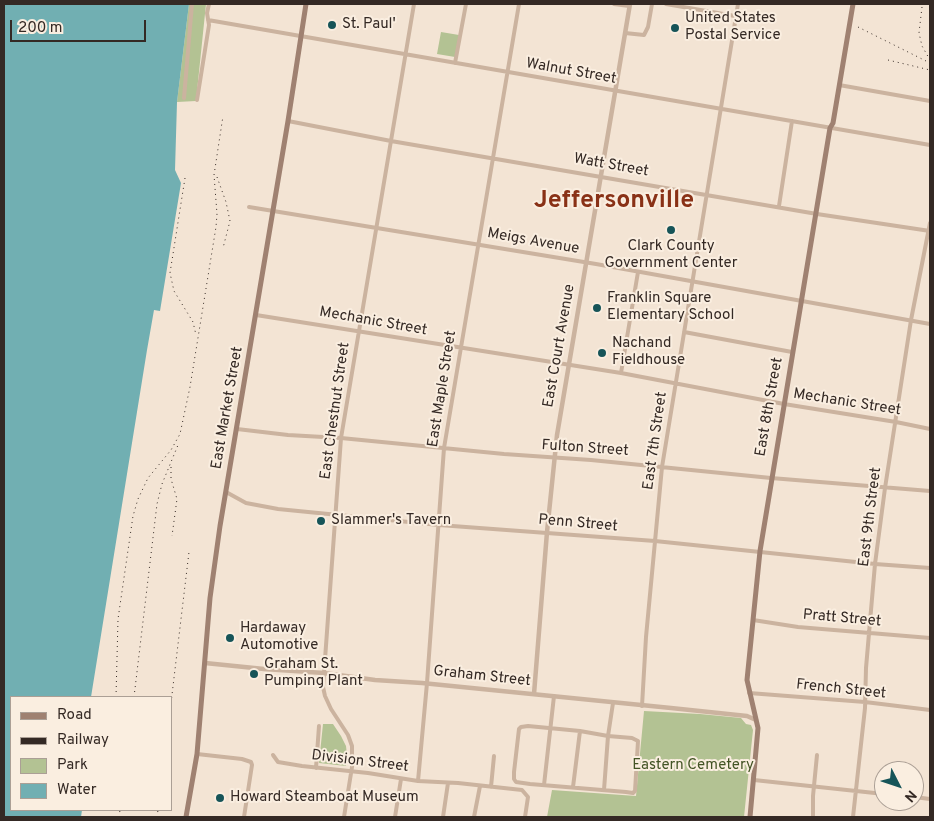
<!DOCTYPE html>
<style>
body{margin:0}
#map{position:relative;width:934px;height:821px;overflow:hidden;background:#f3e4d4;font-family:Overpass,sans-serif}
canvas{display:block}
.frame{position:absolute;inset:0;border:5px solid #342924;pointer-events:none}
.legend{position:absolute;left:10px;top:696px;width:162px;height:115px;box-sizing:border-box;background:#faeee0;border:1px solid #ab9f95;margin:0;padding:6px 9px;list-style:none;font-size:15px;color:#342924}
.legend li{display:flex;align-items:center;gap:10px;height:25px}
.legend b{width:25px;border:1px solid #ab9f95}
.north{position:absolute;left:874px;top:761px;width:50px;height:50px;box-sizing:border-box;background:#faeee0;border:1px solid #ab9f95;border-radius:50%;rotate:131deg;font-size:14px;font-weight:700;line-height:20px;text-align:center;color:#342924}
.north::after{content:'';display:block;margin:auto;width:18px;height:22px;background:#165458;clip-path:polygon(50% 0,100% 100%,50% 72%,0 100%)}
.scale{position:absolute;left:10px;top:20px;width:136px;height:22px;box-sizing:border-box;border:2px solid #342924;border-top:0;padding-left:6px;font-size:15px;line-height:18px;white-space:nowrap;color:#342924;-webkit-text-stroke:4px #faeee0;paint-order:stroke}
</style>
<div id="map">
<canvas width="934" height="821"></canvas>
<div class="frame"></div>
<ul class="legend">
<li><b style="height:6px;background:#9f8171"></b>Road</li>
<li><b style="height:6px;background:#342924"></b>Railway</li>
<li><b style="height:14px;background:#b3c293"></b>Park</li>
<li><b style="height:14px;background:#71afb2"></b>Water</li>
</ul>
<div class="north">N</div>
<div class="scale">200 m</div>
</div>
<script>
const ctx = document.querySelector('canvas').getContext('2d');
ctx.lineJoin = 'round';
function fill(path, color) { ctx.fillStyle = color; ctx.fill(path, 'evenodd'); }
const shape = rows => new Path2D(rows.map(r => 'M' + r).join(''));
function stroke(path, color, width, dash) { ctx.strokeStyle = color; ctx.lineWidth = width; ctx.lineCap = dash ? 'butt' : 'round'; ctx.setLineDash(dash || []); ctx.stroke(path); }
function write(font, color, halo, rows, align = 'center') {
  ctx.font = font + ' Overpass,sans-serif'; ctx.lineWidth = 4; ctx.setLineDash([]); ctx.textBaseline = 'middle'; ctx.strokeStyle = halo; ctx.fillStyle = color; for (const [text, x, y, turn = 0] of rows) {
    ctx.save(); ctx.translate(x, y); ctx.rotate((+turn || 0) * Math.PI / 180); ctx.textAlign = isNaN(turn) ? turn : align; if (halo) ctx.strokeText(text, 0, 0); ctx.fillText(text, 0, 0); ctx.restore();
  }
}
const green = shape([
 [189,4,206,4,196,101,177,102],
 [441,32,459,35,455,57,437,54],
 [644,711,700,714,741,718,746,724,751,725,753,730,744,817,547,817,552,790,636,796],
 [323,724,333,724,341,736,346,746,347,755,346,766,319,763]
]);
const water = shape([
 [4,4,189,4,177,102,175,170,181,183,160,311,154,310,147,350,91,697,11,697,11,810,82,810,81,817,4,817]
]);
const minor = shape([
 [614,4,629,6],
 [666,4,735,16],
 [208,20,930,145],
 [625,33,644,35,648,27,652,4],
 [455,63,466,4],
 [839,85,930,101],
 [184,98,192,4],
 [197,100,209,25,207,13,209,4],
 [288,121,391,141,817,214,930,231],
 [779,206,792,121],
 [249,207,596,264,930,324],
 [256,315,621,373,784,404,896,422,930,429],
 [684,332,792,352],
 [621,373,638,272],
 [237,429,288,435,341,438,504,454,591,460,771,478,930,491],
 [226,492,246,503,278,509,439,525,655,541,875,564,930,568],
 [753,620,798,627,930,638],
 [749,693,865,702,930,710],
 [642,706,646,637,662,467,738,4],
 [528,726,580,731,608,736,632,738,638,741,635,791,633,793,626,792,530,784,516,782,514,779,514,772,519,729,521,727,528,726],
 [197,754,242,759,251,762,252,765,244,817],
 [273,755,278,762,302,766,368,773,418,781,458,783,522,790,528,797,525,817],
 [316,768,319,726],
 [754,780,884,794],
 [418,781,427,683,444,448,519,4],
 [544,785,554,696],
 [491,787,494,756],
 [573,787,580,731],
 [604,790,608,736,613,703],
 [914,797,930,799],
 [344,817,352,767,352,746,348,735,331,709,325,696,323,687,341,438,414,4],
 [395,817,401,779],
 [443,817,448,783],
 [474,817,480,786],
 [813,817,813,796,817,755],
 [853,817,865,708,866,668,875,564,885,488,911,320,930,223]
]);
const tertiary = shape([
 [205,663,264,669,324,673,375,680,422,683,671,708,747,716,756,720],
 [534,694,547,532,557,435,630,4]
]);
const secondary = shape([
 [186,817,197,754,210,598,220,526,288,121,306,4],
 [750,817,758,728,747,680,760,551,830,128,833,123,853,4]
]);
const rail = shape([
 [922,7,919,33,922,46,930,60],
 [858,27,930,63],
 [888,60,930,70],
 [217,177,226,202,230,221,223,248],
 [185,178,170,273,174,291,193,322,196,335],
 [171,467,171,479,177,499,172,536],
 [116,697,118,619,133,516,138,499,148,478,171,450,180,434,190,387,216,227,217,214,214,175,223,116],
 [134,697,157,504,162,484,178,445],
 [171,703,189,552],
 [119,817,120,810],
 [157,817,158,810]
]);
const markers = [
 [332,25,5,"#165458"],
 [675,28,5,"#165458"],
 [671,230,5,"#165458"],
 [597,308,5,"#165458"],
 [602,353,5,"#165458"],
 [321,521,5,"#165458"],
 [230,638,5,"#165458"],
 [254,674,5,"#165458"],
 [220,798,5,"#165458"]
];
const poiNames = [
 ["United States",685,19],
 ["Postal Service",685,36],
 ["St. Paul'",342,25],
 ["Clark County",671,247,"center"],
 ["Government Center",671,264,"center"],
 ["Franklin Square",607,299],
 ["Elementary School",607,316],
 ["Nachand",612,344],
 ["Fieldhouse",612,361],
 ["Slammer's Tavern",331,521],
 ["Hardaway",240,629],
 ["Automotive",240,646],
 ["Graham St.",264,665],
 ["Pumping Plant",264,682],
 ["Howard Steamboat Museum",230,798]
];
const streetNames = [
 ["Walnut Street",571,72,10],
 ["Watt Street",611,166,10],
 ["Meigs Avenue",533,242,10],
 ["Mechanic Street",373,322,10],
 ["East Court Avenue",560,346,-80],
 ["East Maple Street",443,389,-81],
 ["Mechanic Street",847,403,9],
 ["East 8th Street",770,407,-80],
 ["East Market Street",228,408,-80],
 ["East Chestnut Street",336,411,-82],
 ["East 7th Street",656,441,-82],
 ["Fulton Street",585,449,4],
 ["East 9th Street",871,517,-83],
 ["Penn Street",578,524,5],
 ["Pratt Street",842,619,5],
 ["Graham Street",482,677,6],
 ["French Street",841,690,6],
 ["Division Street",360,762,7]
];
const parkNames = [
 ["Eastern Cemetery",693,766]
];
const townNames = [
 ["Jeffersonville",614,202]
];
fill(green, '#b3c293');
fill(water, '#71afb2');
stroke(minor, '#cbb39f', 4);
stroke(tertiary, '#cbb39f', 4.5);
stroke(secondary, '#9f8171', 5);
stroke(rail, '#342924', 1, [1, 4]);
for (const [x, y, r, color] of markers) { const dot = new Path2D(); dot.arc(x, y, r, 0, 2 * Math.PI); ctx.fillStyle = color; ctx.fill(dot); stroke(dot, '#faeee0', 2); }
write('15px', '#342924', '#faeee0', poiNames, 'left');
write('15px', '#342924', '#faeee0', streetNames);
write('15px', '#435425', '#faeee0', parkNames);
write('bold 25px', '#893116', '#faeee0', townNames);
</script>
